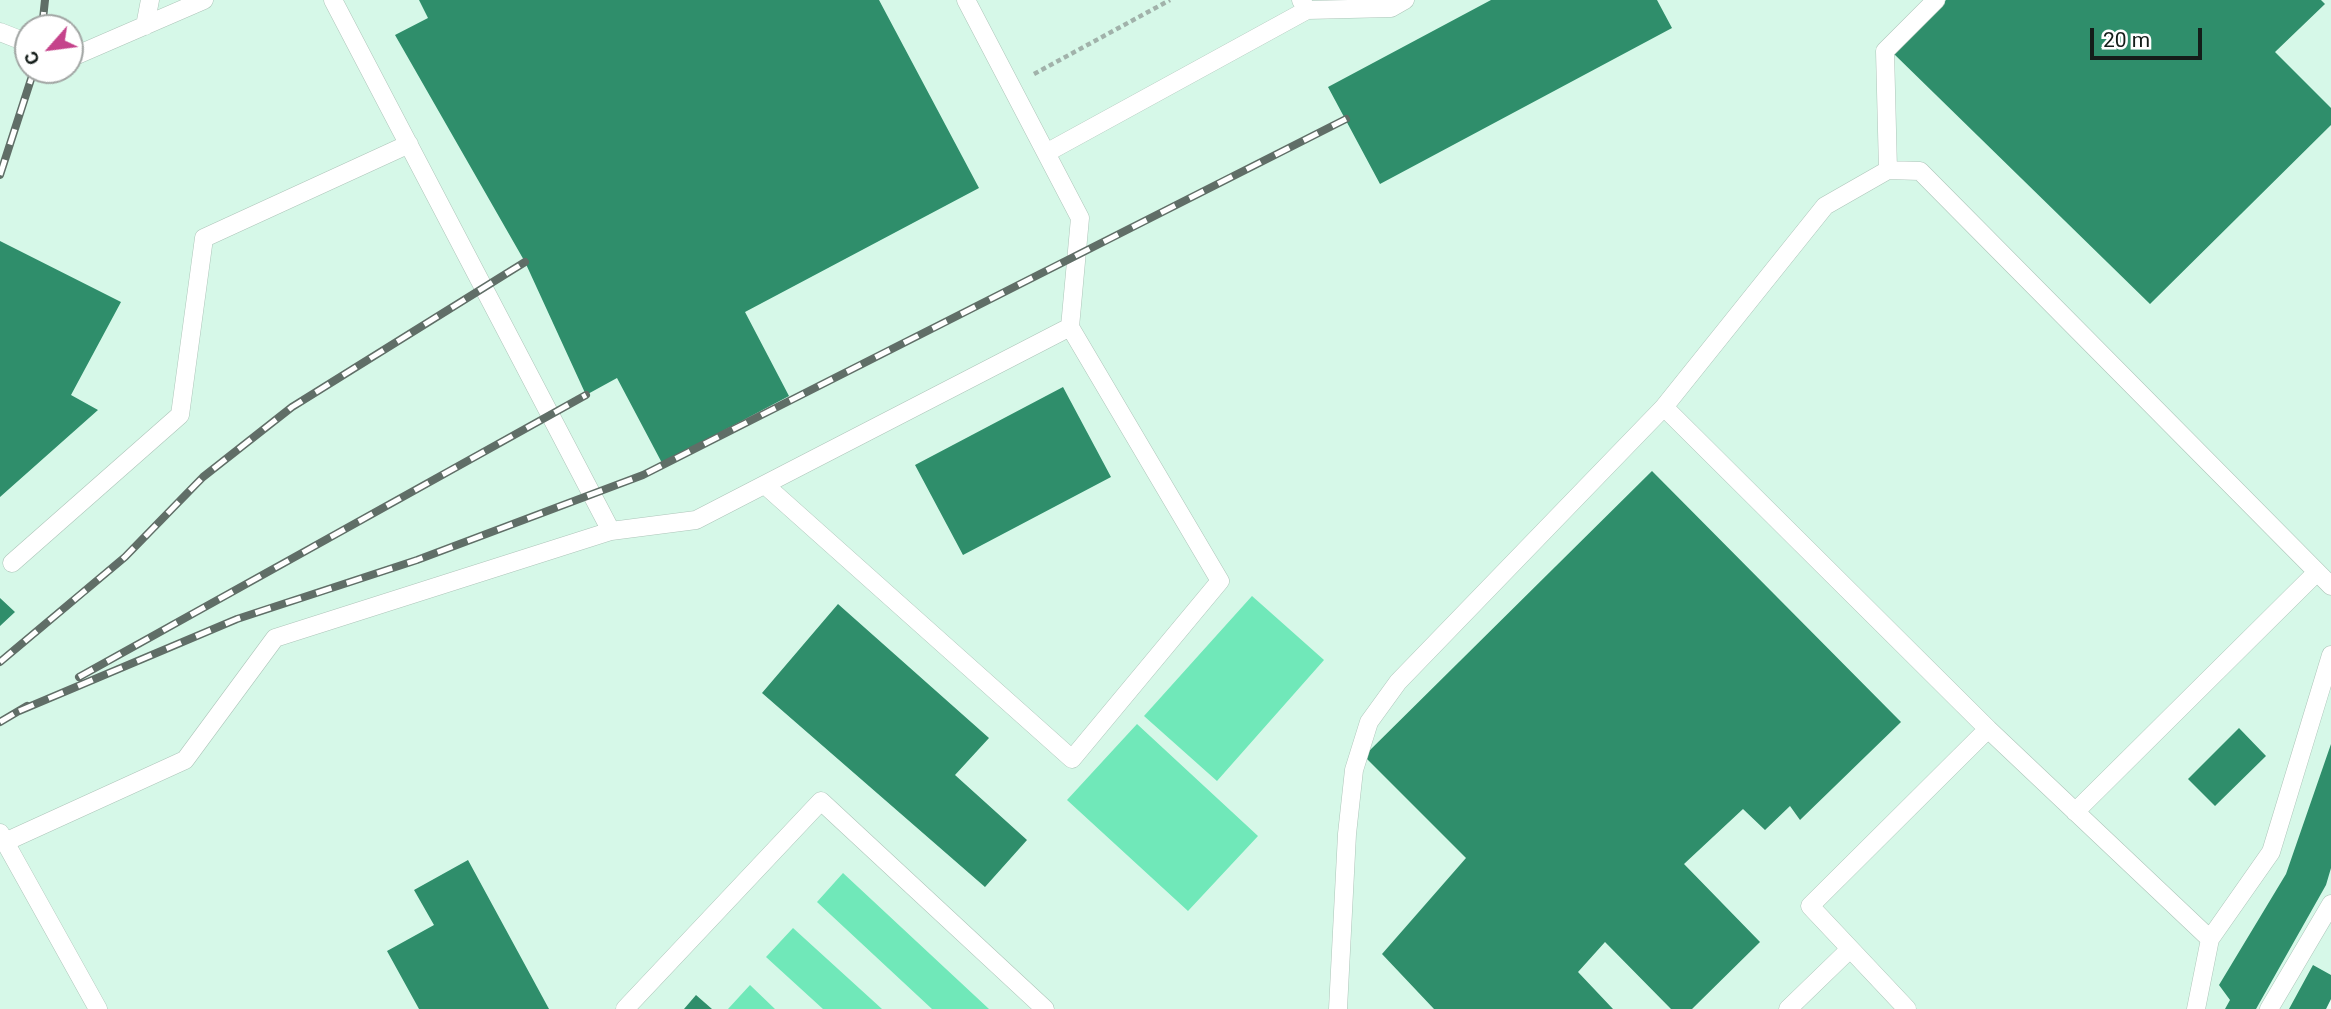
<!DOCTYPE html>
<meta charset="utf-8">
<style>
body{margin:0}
#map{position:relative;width:2331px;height:1009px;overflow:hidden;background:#eafff5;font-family:Roboto,sans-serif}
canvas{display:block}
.north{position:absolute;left:14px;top:14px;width:70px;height:70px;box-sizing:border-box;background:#fff;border:2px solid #a1a5a3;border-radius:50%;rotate:242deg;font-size:19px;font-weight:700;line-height:28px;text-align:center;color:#141d19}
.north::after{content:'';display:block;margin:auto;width:24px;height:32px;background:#c5438b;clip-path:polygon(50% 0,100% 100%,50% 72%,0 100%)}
.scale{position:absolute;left:2090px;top:28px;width:112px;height:32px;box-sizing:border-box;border:4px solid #141d19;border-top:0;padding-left:9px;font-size:21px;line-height:24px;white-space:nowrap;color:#141d19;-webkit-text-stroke:5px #fff;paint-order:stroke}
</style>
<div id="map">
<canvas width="2331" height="1009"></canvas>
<div class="north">С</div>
<div class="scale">20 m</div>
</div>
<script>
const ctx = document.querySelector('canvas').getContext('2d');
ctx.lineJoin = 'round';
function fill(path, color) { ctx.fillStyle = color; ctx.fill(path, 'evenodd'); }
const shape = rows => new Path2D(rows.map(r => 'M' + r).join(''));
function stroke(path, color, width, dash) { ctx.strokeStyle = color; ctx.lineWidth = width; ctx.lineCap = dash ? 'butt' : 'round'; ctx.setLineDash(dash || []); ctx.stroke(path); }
const built = shape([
 [0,0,2331,0,2331,999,2326,1009,0,1009],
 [28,28,70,28,70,70,28,70]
]);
const water = shape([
 [1252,596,1324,660,1217,781,1144,716],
 [1137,724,1258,836,1188,911,1067,800],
 [843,873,989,1009,932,1009,817,902],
 [793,928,882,1009,823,1009,766,957],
 [750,985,775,1009,728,1009]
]);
const building = shape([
 [419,0,879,0,979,188,745,312,789,396,662,463,617,378,586,395,525,262,395,35,428,18],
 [1491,0,1657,0,1672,28,1380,184,1328,87],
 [1946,0,2321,0,2325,4,2275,52,2331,108,2331,125,2150,304,1893,53],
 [0,241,121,302,71,395,98,410,0,497],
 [1063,387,1111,477,963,555,915,465],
 [1652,471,1901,722,1800,820,1790,806,1765,830,1743,809,1684,864,1760,942,1692,1009,1671,1009,1605,942,1578,972,1613,1009,1434,1009,1382,954,1466,858,1364,756],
 [0,598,15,612,0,626],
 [838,604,989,738,955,775,1027,840,985,887,762,693],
 [2239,728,2266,756,2215,806,2188,779],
 [2331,744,2331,868,2326,885,2256,1009,2225,1009,2230,1000,2219,985,2286,874],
 [468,860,549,1009,419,1009,387,951,434,925,414,890],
 [2313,965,2331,975,2331,999,2326,1009,2289,1009],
 [696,995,712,1009,684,1009]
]);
const path = shape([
 [1034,74,1170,0]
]);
const lane = shape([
 [333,0,611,531],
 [1307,10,1391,8,1405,0],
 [145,26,150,0],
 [0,32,28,43],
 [70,58,204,0],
 [1046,153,1307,10,1301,0],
 [1888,170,1885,51,1936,0],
 [1664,407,1988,729,1810,906,1907,1009],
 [765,485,1072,759,1220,581,1070,327],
 [12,563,180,415,204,238,409,144],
 [1988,729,2210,939,2271,852,2331,655],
 [2075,812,2317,572],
 [0,833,98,1009],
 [5,842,185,760,275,638,611,531,696,520,1070,327,1080,218,966,0],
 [625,1009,821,801,1045,1009],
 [1338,1009,1347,834,1354,770,1369,722,1398,682,1664,407,1825,206,1888,170,1920,171,2331,586],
 [1788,1009,1850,949],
 [2196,1009,2210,939],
 [2269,1009,2331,904]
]);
const rail = shape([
 [42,28,45,0],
 [0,175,34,70],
 [0,662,125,557,203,477,292,407,525,262],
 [79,677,586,395],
 [19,711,237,619,417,560,643,475,1346,119],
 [0,722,27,706]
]);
fill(built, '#d6f8e8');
fill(water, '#70e8b9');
fill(building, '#2f8e6b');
stroke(lane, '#adc5b9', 19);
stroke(path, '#a1b2aa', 4.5, [5, 3.5]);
stroke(lane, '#fff', 18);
stroke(rail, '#606e67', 8);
stroke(rail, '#fff', 5, [16]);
</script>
